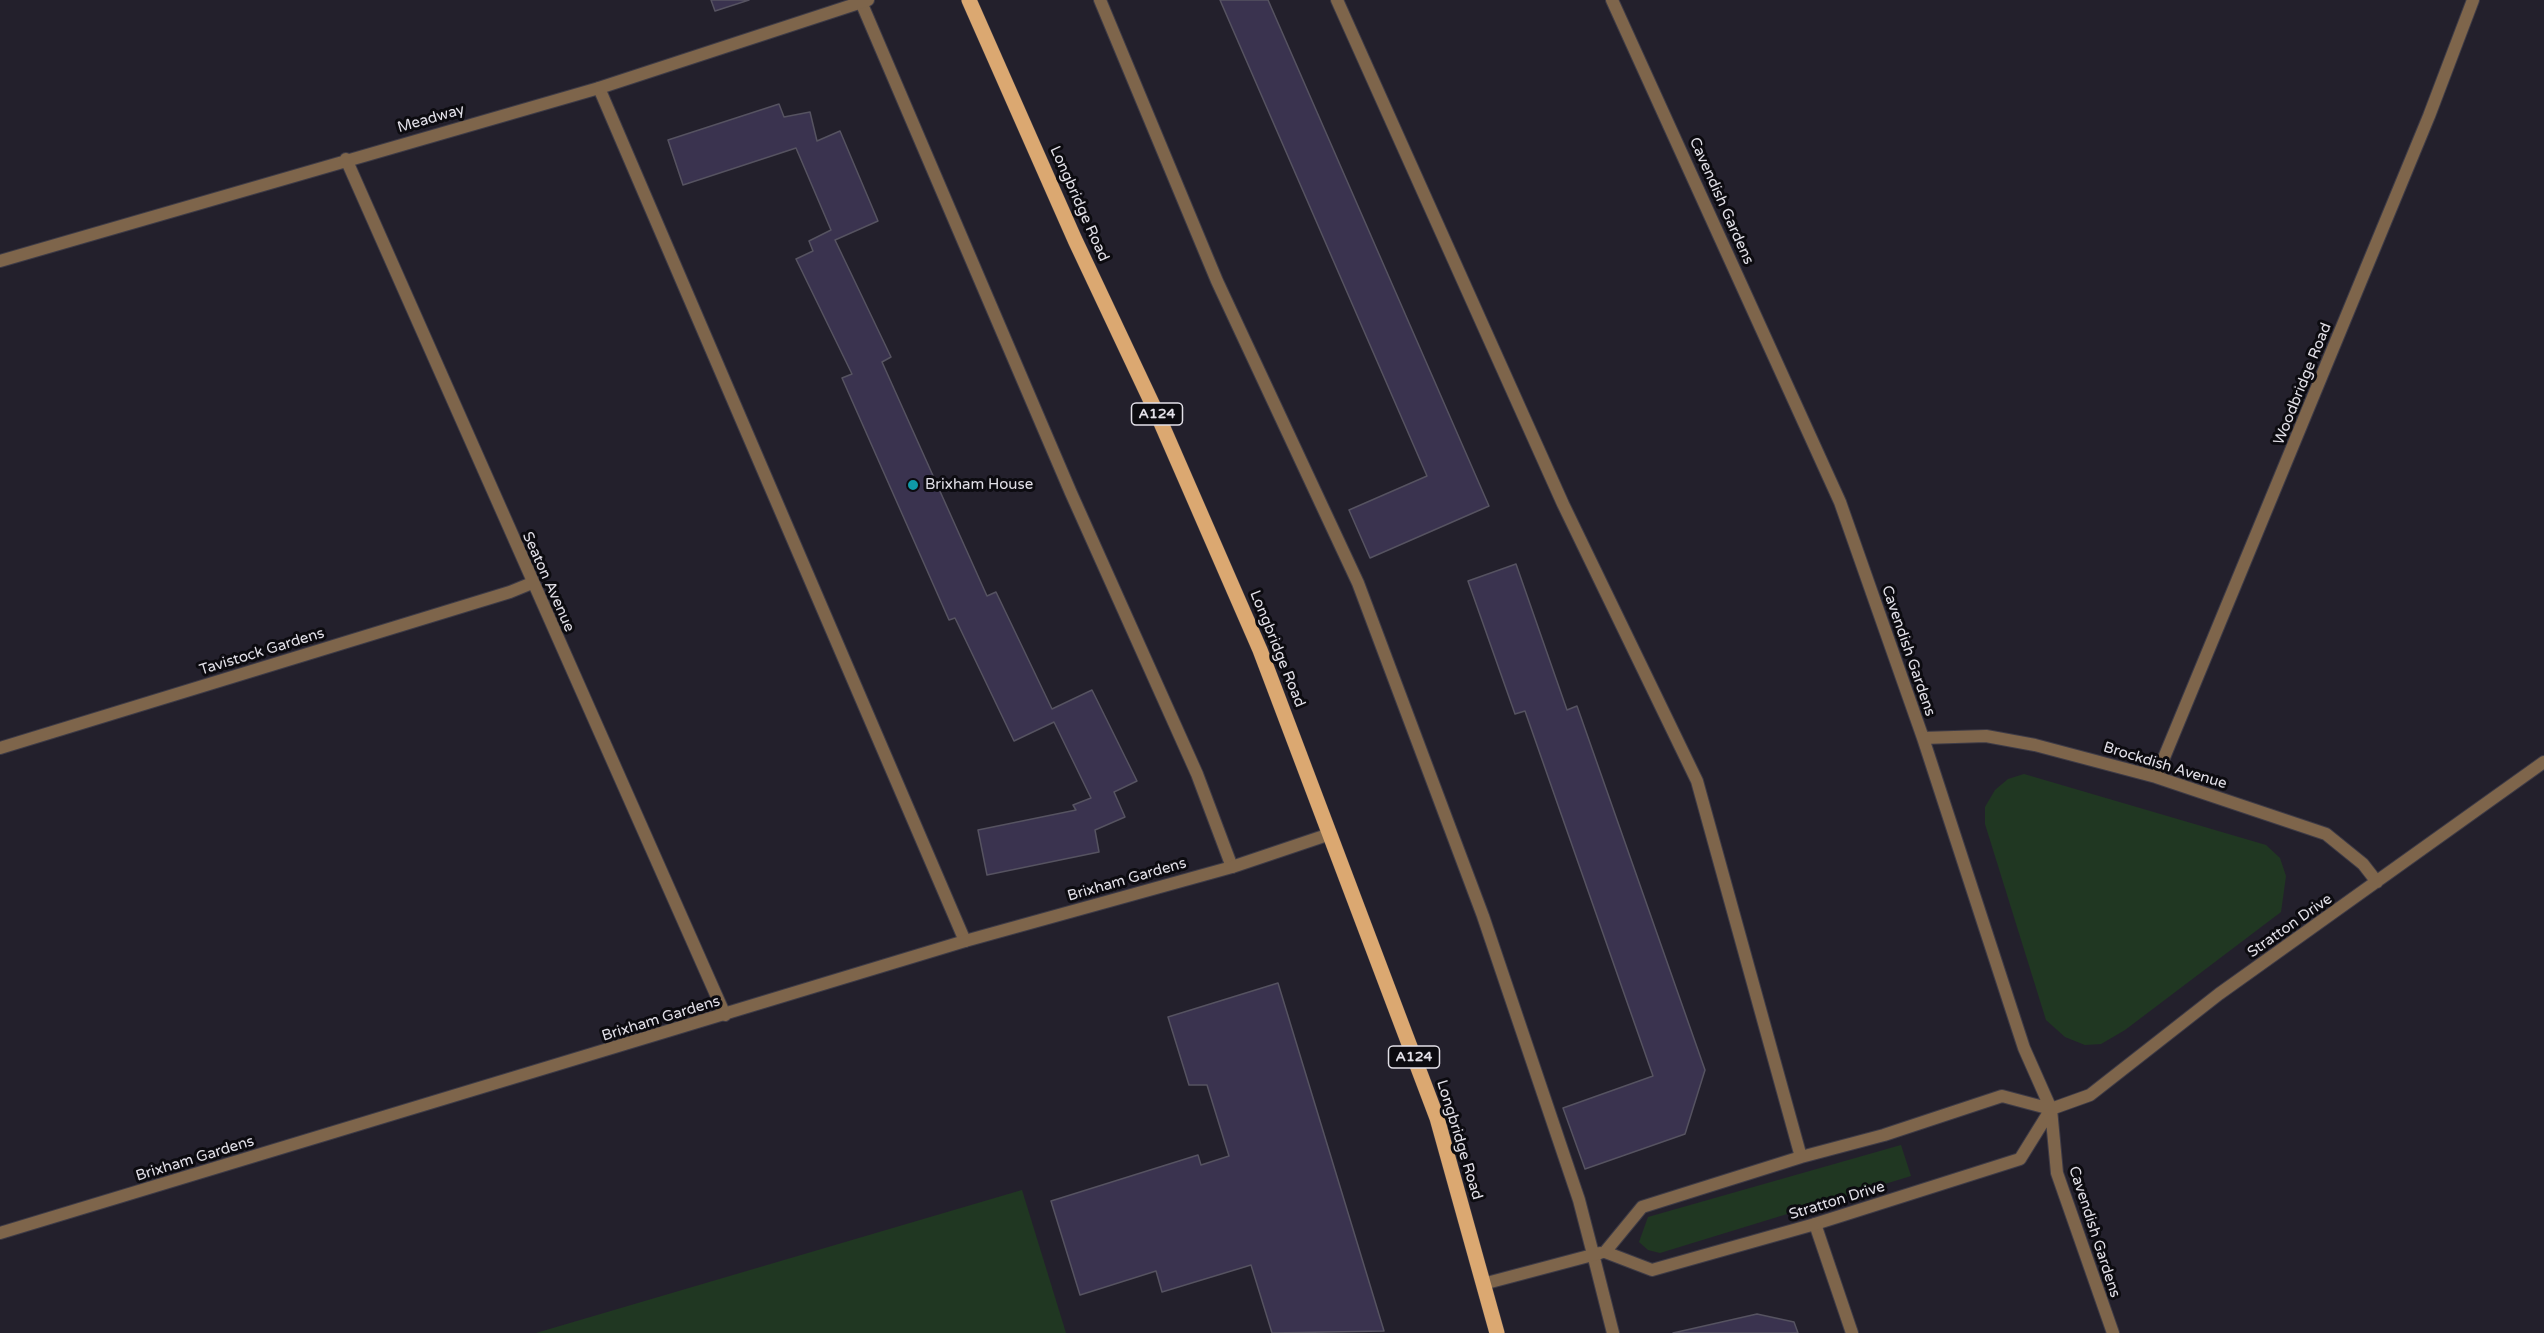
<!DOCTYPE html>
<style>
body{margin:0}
canvas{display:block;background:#23202c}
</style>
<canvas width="2544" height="1333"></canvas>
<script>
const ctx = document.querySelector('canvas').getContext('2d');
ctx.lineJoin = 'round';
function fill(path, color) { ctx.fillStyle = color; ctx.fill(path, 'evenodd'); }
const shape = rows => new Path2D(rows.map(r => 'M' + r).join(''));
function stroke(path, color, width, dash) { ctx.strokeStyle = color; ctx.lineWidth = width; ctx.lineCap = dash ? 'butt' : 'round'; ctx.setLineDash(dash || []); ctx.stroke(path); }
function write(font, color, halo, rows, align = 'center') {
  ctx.font = font + ' "Varela Round",sans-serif'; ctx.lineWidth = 6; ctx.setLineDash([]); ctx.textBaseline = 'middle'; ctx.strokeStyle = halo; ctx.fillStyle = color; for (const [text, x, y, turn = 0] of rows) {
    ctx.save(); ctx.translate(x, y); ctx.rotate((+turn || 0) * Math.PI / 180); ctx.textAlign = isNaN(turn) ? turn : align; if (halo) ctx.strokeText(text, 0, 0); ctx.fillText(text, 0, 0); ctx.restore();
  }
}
const green = shape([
 [2024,774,2266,845,2280,858,2286,876,2281,912,2125,1030,2101,1044,2085,1045,2065,1037,2046,1020,1985,824,1985,807,1995,790,2008,779],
 [1901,1145,1911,1176,1660,1253,1648,1250,1639,1242,1648,1217],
 [1022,1190,1066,1333,536,1333]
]);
const building = shape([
 [711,0,749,0,715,11,711,0],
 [1220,0,1268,0,1489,506,1370,558,1349,510,1427,476,1220,0],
 [779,104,784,117,810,112,817,141,840,131,878,221,835,240,891,357,882,362,987,596,996,592,1052,709,1092,690,1137,781,1114,792,1125,817,1095,830,1099,852,987,875,978,830,1076,810,1073,805,1091,798,1054,722,1014,741,955,618,949,620,842,378,852,374,796,259,813,251,809,241,831,230,796,148,683,185,668,140,779,104],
 [1516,564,1567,710,1577,706,1705,1070,1685,1134,1585,1169,1563,1108,1653,1076,1525,711,1515,714,1468,581,1516,564],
 [1278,983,1384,1331,1272,1333,1251,1265,1162,1292,1156,1271,1080,1295,1051,1201,1198,1155,1201,1165,1229,1156,1207,1085,1189,1085,1168,1017,1278,983],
 [1757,1314,1794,1322,1798,1333,1673,1333,1757,1314]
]);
const lane = shape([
 [861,2,1071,493,1197,774,1232,867],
 [599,88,965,941],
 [1815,1224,1852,1333],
 [1593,1254,1613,1333]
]);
const street = shape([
 [1100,0,1217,281,1358,583,1483,916,1579,1200,1593,1254],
 [1337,0,1563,504,1697,781,1801,1157],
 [1612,0,1840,502,1923,738,2024,1048,2051,1109,2057,1173,2113,1333],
 [346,159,725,1015],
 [0,261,599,88,868,0],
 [1923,738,1986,736,2035,745,2156,777,2326,834,2363,864,2377,882],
 [0,748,510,592,532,583],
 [2156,777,2429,116,2473,0],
 [2051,1109,2020,1159,1815,1224,1652,1270,1605,1252,1642,1207,1801,1157,1884,1135,2002,1096,2051,1109,2090,1095,2219,994,2544,762],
 [0,1233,965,941,1232,867,1330,834],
 [1483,1284,1600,1253]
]);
const primary = shape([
 [969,0,1075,240,1158,416,1260,650,1437,1118,1497,1333]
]);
const markers = [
 [913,485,6,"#0f9aa8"]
];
const shields = [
 [1157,414,51],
 [1414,1057,51]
];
const shieldNames = [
 ["A124",1157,414],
 ["A124",1414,1057]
];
const streetNames = [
 ["Meadway",431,119,-16],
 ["Cavendish Gardens",1721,201,66],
 ["Longbridge Road",1079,204,66],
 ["Woodbridge Road",2303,384,-68],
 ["Seaton Avenue",548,582,66],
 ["Longbridge Road",1277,649,68],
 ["Cavendish Gardens",1908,651,71],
 ["Tavistock Gardens",262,652,-17],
 ["Brockdish Avenue",2165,766,17],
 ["Brixham Gardens",1127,880,-16],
 ["Stratton Drive",2290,926,-35],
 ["Brixham Gardens",661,1019,-17],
 ["Longbridge Road",1459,1140,73],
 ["Brixham Gardens",195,1159,-17],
 ["Stratton Drive",1837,1201,-17],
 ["Cavendish Gardens",2094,1232,72]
];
const poiNames = [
 ["Brixham House",925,485]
];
fill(green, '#203722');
fill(building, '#3a334f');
stroke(building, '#565361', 1.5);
stroke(lane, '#3e3b46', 14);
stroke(street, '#3e3b46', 14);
stroke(primary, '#3e3b46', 16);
stroke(lane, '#7e654b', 12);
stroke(street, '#7e654b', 12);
stroke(primary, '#dba871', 15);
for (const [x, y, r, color] of markers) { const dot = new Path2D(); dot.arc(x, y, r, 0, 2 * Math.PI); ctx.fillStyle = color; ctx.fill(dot); stroke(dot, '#0c0b10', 2); }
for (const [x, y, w] of shields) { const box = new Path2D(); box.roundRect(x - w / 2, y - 11, w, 22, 4.5); ctx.fillStyle = '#0c0b10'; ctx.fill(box); stroke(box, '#e2e0e8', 1.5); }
write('bold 14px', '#e2e0e8', null, shieldNames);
write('15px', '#e2e0e8', '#0c0b10', streetNames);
write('15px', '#e2e0e8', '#0c0b10', poiNames, 'left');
</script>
